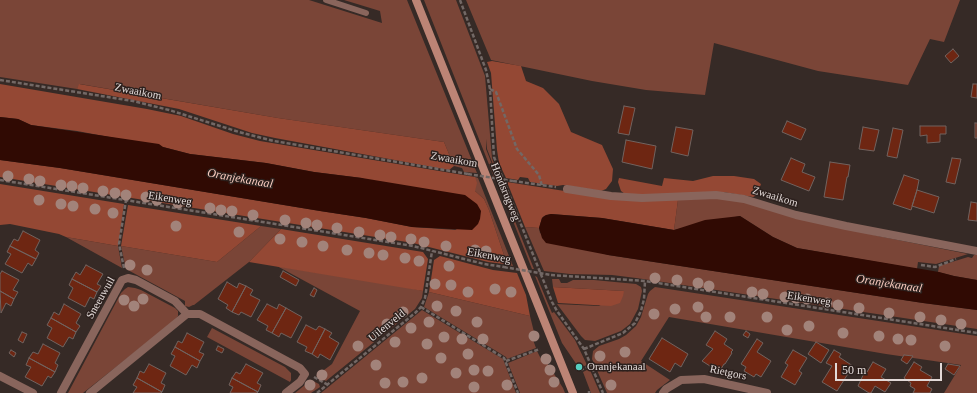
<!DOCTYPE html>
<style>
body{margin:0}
#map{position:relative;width:977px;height:393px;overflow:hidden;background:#362a26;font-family:"Times New Roman",serif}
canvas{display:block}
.scale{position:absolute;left:835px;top:363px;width:107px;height:18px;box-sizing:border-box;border:2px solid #e2d9d7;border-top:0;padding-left:5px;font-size:12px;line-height:14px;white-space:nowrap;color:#e2d9d7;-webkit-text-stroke:3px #2c201d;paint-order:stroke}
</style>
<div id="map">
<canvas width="977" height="393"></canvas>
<div class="scale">50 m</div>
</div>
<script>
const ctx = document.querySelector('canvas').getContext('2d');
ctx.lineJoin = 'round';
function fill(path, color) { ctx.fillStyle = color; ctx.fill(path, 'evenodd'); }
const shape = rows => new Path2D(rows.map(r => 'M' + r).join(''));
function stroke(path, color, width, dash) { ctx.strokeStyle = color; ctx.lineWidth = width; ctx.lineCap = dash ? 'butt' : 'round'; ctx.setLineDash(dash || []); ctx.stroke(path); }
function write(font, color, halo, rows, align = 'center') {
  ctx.font = font + ' "Times New Roman",serif'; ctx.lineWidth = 3; ctx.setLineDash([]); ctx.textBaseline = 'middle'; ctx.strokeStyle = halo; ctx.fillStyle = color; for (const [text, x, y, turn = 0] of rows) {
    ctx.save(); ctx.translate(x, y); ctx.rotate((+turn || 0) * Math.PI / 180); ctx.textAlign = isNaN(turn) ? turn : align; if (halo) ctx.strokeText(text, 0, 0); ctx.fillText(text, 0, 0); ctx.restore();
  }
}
const green = shape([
 [0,0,309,0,382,23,380,11,344,0,407,0,477,173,464,172,462,168,454,166,444,142,278,118,80,84,77,89,0,77],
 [424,0,456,0,485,76,492,158,499,177,498,177,487,149,486,139,486,149,497,177,494,177],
 [466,0,960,0,944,42,930,39,908,85,818,71,714,43,705,95,646,90,592,81,491,60],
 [475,177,478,178,513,266,504,264,505,258,489,210,484,199,475,191],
 [497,181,499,181,534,269,532,269],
 [716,198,744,201,878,236,968,254,936,264,918,262,917,269,797,248,773,237,740,216,674,230,678,200],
 [261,226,281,229,249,262,194,305,193,305,189,307,185,306,185,301,126,269,121,246,217,262],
 [525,227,539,228,540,233,608,255,923,303,977,310,977,329,636,278,612,275,570,274,544,271],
 [66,237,118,246,122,268],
 [974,255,977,255,977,280,954,276,938,272,939,266,968,257,972,258],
 [277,266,405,287,423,291,422,298,415,309,326,381,316,376,332,364,360,311],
 [535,276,537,277,552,313,554,312,575,340,587,365,579,368,562,343],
 [552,279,559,279,561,283,567,283,573,280,594,280,636,284,641,287,642,291,638,309,630,324,621,331,595,341,585,340,581,336,557,304,599,306,624,291,553,287],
 [128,287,135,288,141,290,175,308,178,311,178,316,173,322,83,393,68,393,121,293,125,289],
 [655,287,977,336,977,393,944,393,961,365,886,354,669,317,641,361,670,380,657,390,655,393,607,393,592,359,593,351,599,346,619,339,626,335,636,326,641,317,648,294,650,291],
 [429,292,530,316,535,336,532,337,536,348,507,359,506,357,424,307],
 [422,310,503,359,516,393,321,393],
 [212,328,285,367,291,373,291,380,290,382,207,337],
 [537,351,541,359,544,358,563,388,565,393,520,393,508,363],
 [589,369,590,370,600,393,591,393,583,372],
 [311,380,319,384,320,387,311,393,295,393]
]);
const forest = shape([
 [492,61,521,66,526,81,543,88,559,104,571,132,602,145,613,169,612,181,606,189,601,191,563,185,557,186,530,182,528,178,520,177,518,180,506,178,499,163,497,150,491,73,487,62],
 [0,84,147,109,181,116,233,134,260,141,475,177,477,183,475,191,484,199,489,210,505,258,504,264,488,262,413,243,0,177,0,160,60,168,320,211,366,218,412,227,457,230,362,178,314,172,266,163,190,154,163,147,77,131,31,125,18,119,0,117],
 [79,84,278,118,444,142,454,166,449,170,275,138,252,133,179,109,77,89],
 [713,176,734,176,754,179,761,184,757,195,753,197,723,192,660,195,625,194,621,191,618,182,619,178,662,186,664,178,693,181],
 [507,182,571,192,678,200,674,230,602,218,551,214,544,216,542,218,539,228,525,227],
 [0,184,124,204,118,246,66,237,59,234,10,224,0,225],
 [128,205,261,226,217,262,121,246],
 [281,229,423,252,428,259,423,291,249,262],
 [440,256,493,270,517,273,526,295,530,316,429,292,434,260],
 [553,287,624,291,623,296,620,303,611,306,558,303]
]);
const water = shape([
 [0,117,18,119,31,125,159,144,163,147,190,154,266,163,314,172,362,178,465,195,477,204,481,211,480,219,478,224,472,230,412,227,366,218,320,211,60,168,0,160],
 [551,214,602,218,674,230,705,220,740,216,773,237,797,248,939,272,954,276,977,280,977,310,923,303,608,255,551,244,546,243,542,238,539,228,542,218,546,215]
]);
const building = shape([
 [953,49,959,56,951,63,945,56,953,49],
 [973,84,977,84,977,98,971,97,973,84],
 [624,106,635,108,629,135,618,133,624,106],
 [787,121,806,129,801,140,782,132,787,121],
 [975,123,977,123,977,138,975,138,975,123],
 [920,126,946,126,946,134,940,134,940,142,927,143,927,135,920,136,920,126],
 [676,127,693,130,688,156,671,152,676,127],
 [863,127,879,130,874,151,859,149,863,127],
 [893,128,903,130,897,158,887,156,893,128],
 [626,140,656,146,652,169,622,162,626,140],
 [791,158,805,164,802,172,815,177,809,191,781,180,791,158],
 [952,158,961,159,955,184,946,182,952,158],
 [830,162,850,165,848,177,847,177,843,200,824,197,830,162],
 [904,175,919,180,917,190,911,210,893,204,904,175],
 [917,190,939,197,934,213,912,206,917,190],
 [971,202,977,203,977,221,968,220,971,202],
 [23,231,40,240,35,250,39,253,36,259,10,246,14,239,18,241,23,231],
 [10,246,36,259,32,266,28,263,22,273,5,264,11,254,7,252,10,246],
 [86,265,103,274,97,284,101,286,97,292,72,279,76,272,80,275,86,265],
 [2,271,19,280,13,290,18,292,14,299,0,291,0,274,2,271],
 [283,271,299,280,296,286,280,277,283,271],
 [72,279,97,292,94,299,90,297,85,307,68,298,73,288,69,285,72,279],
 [227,282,237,288,239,283,246,286,232,312,226,308,228,305,218,299,227,282],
 [246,286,253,290,250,295,260,300,251,317,241,312,239,315,232,312,246,286],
 [314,288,317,290,314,297,310,295,314,288],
 [0,291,14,299,11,306,6,303,1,313,0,291],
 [64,304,81,314,76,323,80,326,76,332,51,318,54,312,59,315,64,304],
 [267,304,277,309,279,304,286,308,272,333,266,330,268,326,257,320,267,304],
 [286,308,302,317,291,338,281,333,279,337,272,333,286,308],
 [51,318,76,332,73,339,69,337,63,347,47,338,52,328,47,325,51,318],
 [306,325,316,330,319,326,325,329,312,354,305,351,307,347,297,342,306,325],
 [325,329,332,333,329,337,339,343,330,360,320,354,318,358,312,354,325,329],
 [715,331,727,339,724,344,733,350,731,352,732,353,725,364,724,364,721,369,712,364,710,366,702,361,713,349,706,345,715,331],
 [746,331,750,334,748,338,743,335,746,331],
 [22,332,27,334,23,343,18,340,22,332],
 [187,333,204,342,199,352,204,354,200,361,175,347,178,341,182,343,187,333],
 [662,338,688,354,681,367,675,363,670,372,649,359,662,338],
 [757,339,763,343,757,352,771,361,761,377,756,374,754,377,744,371,746,367,741,364,757,339],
 [816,342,829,350,821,363,808,354,816,342],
 [43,344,60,353,55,363,58,365,55,372,29,358,33,352,38,354,43,344],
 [218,346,224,349,222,353,216,350,218,346],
 [175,347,200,361,197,368,192,365,186,375,170,366,175,356,171,354,175,347],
 [11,350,16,353,14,357,9,353,11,350],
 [793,350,807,358,799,371,802,373,795,385,781,377,788,365,785,363,793,350],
 [834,350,841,354,839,357,853,366,837,391,822,382,832,366,826,363,834,350],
 [904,355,913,356,907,364,901,360,904,355],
 [29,358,55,372,51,378,48,376,42,386,25,377,31,367,26,365,29,358],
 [873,362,886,369,881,377,891,383,885,392,875,386,871,393,869,393,858,386,865,371,867,372,873,362],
 [914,362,922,367,920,370,932,377,927,386,932,389,930,393,913,393,915,389,910,386,911,383,904,378,914,362],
 [149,364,166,373,161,383,165,385,162,392,137,378,140,371,144,373,149,364],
 [246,364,263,373,257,383,261,385,258,392,232,378,236,372,240,374,246,364],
 [948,364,960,366,954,375,945,369,948,364],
 [137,378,162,392,161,393,133,393,137,387,133,385,137,378],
 [232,378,258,392,257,393,230,393,233,387,229,385,232,378]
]);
const path = shape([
 [460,0,486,70,490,89,494,157,552,302,557,311,584,349,603,393],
 [0,80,133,101,169,110,239,132,274,141,468,174],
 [490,89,496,92,517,149,539,175,542,186],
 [0,180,413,246,484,264,504,267],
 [513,181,556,187],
 [921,265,935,267,956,259],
 [124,268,119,244,126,200],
 [551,275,645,281,977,333],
 [421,307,504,358,518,393],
 [584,349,623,333,635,323,641,311,644,299,645,281],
 [506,361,540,349],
 [580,370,591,366],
 [314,377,328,385],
 [589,391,589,393],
 [317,393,415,313,421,307,425,298,432,251]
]);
const lane = shape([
 [326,0,366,13]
]);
const street = shape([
 [567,189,611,196,642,198,716,195,744,199,796,215,846,226,977,251],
 [0,376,33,393],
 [61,393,122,280,128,278,136,280,175,301,187,314,200,314,300,368,305,374,300,382,286,393],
 [90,393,187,314],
 [663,393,666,389,681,380,704,379,767,393]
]);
const secondary = shape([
 [416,0,573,393]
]);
const pathBridge = shape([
 [468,174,513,181],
 [504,267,551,275]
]);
const trees = [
 [8,176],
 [29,179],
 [40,181],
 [61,185],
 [72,186],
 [83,188],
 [103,191],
 [115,193],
 [126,195],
 [146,197],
 [39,200],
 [157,200],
 [178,203],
 [61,204],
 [73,206],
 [210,208],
 [95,209],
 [221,210],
 [232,211],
 [113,213],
 [253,215],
 [285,220],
 [306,223],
 [317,225],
 [176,226],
 [337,228],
 [239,232],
 [359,232],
 [380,235],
 [391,237],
 [280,239],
 [411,239],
 [302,242],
 [424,242],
 [323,246],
 [446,246],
 [347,250],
 [475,250],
 [486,251],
 [369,253],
 [383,255],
 [405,258],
 [419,261],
 [130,265],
 [449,266],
 [147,270],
 [655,278],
 [677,280],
 [698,283],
 [435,284],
 [451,285],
 [709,286],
 [495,289],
 [468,292],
 [511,292],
 [752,292],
 [763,294],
 [785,297],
 [796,298],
 [143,299],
 [807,299],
 [124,300],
 [827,303],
 [838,305],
 [134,306],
 [437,306],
 [698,307],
 [859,308],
 [675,309],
 [456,311],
 [403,312],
 [889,313],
 [654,314],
 [706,317],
 [730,317],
 [767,317],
 [920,317],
 [941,320],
 [429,322],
 [477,322],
 [387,324],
 [961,324],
 [809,326],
 [411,328],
 [787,330],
 [843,333],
 [534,336],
 [879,336],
 [444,337],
 [462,339],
 [483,339],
 [898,339],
 [911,340],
 [395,342],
 [427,344],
 [358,346],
 [945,346],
 [625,352],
 [468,354],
 [600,356],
 [441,358],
 [546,359],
 [376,365],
 [474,370],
 [550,370],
 [488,371],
 [456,373],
 [322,375],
 [422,378],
 [403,382],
 [554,382],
 [385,383],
 [310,385],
 [507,385],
 [611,385],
 [474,387]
];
const markers = [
 [579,367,4,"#57cec1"]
];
const streetNames = [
 ["Zwaaikom",138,92,11],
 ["Zwaaikom",454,160,10],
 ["Hondsrugweg",505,192,68],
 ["Zwaaikom",775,197,17],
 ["Eikenweg",170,199,9],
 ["Eikenweg",489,256,11],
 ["Sneeuwuil",101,298,-60],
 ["Eikenweg",809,299,9],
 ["Uilenveld",387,326,-39],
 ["Rietgors",728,373,12]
];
const poiNames = [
 ["Oranjekanaal",587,367]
];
const waterNames = [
 ["Oranjekanaal",240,179,10],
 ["Oranjekanaal",889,284,9]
];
fill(green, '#7a4537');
fill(forest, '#944834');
fill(water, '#300a03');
fill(building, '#6e2612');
stroke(building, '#71635f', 1);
stroke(path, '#736865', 2.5, [4, 2]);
stroke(lane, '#89655c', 6);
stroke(street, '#89655c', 8);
stroke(secondary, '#bc8475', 8);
stroke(pathBridge, '#736865', 2.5, [4, 2]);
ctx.fillStyle = '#a2837a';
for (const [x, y] of trees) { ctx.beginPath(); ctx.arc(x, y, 5.5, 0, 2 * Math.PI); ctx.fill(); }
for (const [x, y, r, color] of markers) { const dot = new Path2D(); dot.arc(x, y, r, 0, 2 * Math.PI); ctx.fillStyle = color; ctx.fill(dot); stroke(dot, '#2c201d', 1.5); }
write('11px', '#e2d9d7', '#2c201d', streetNames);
write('11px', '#e2d9d7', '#2c201d', poiNames, 'left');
write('italic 12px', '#f8cabe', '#2c201d', waterNames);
</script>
